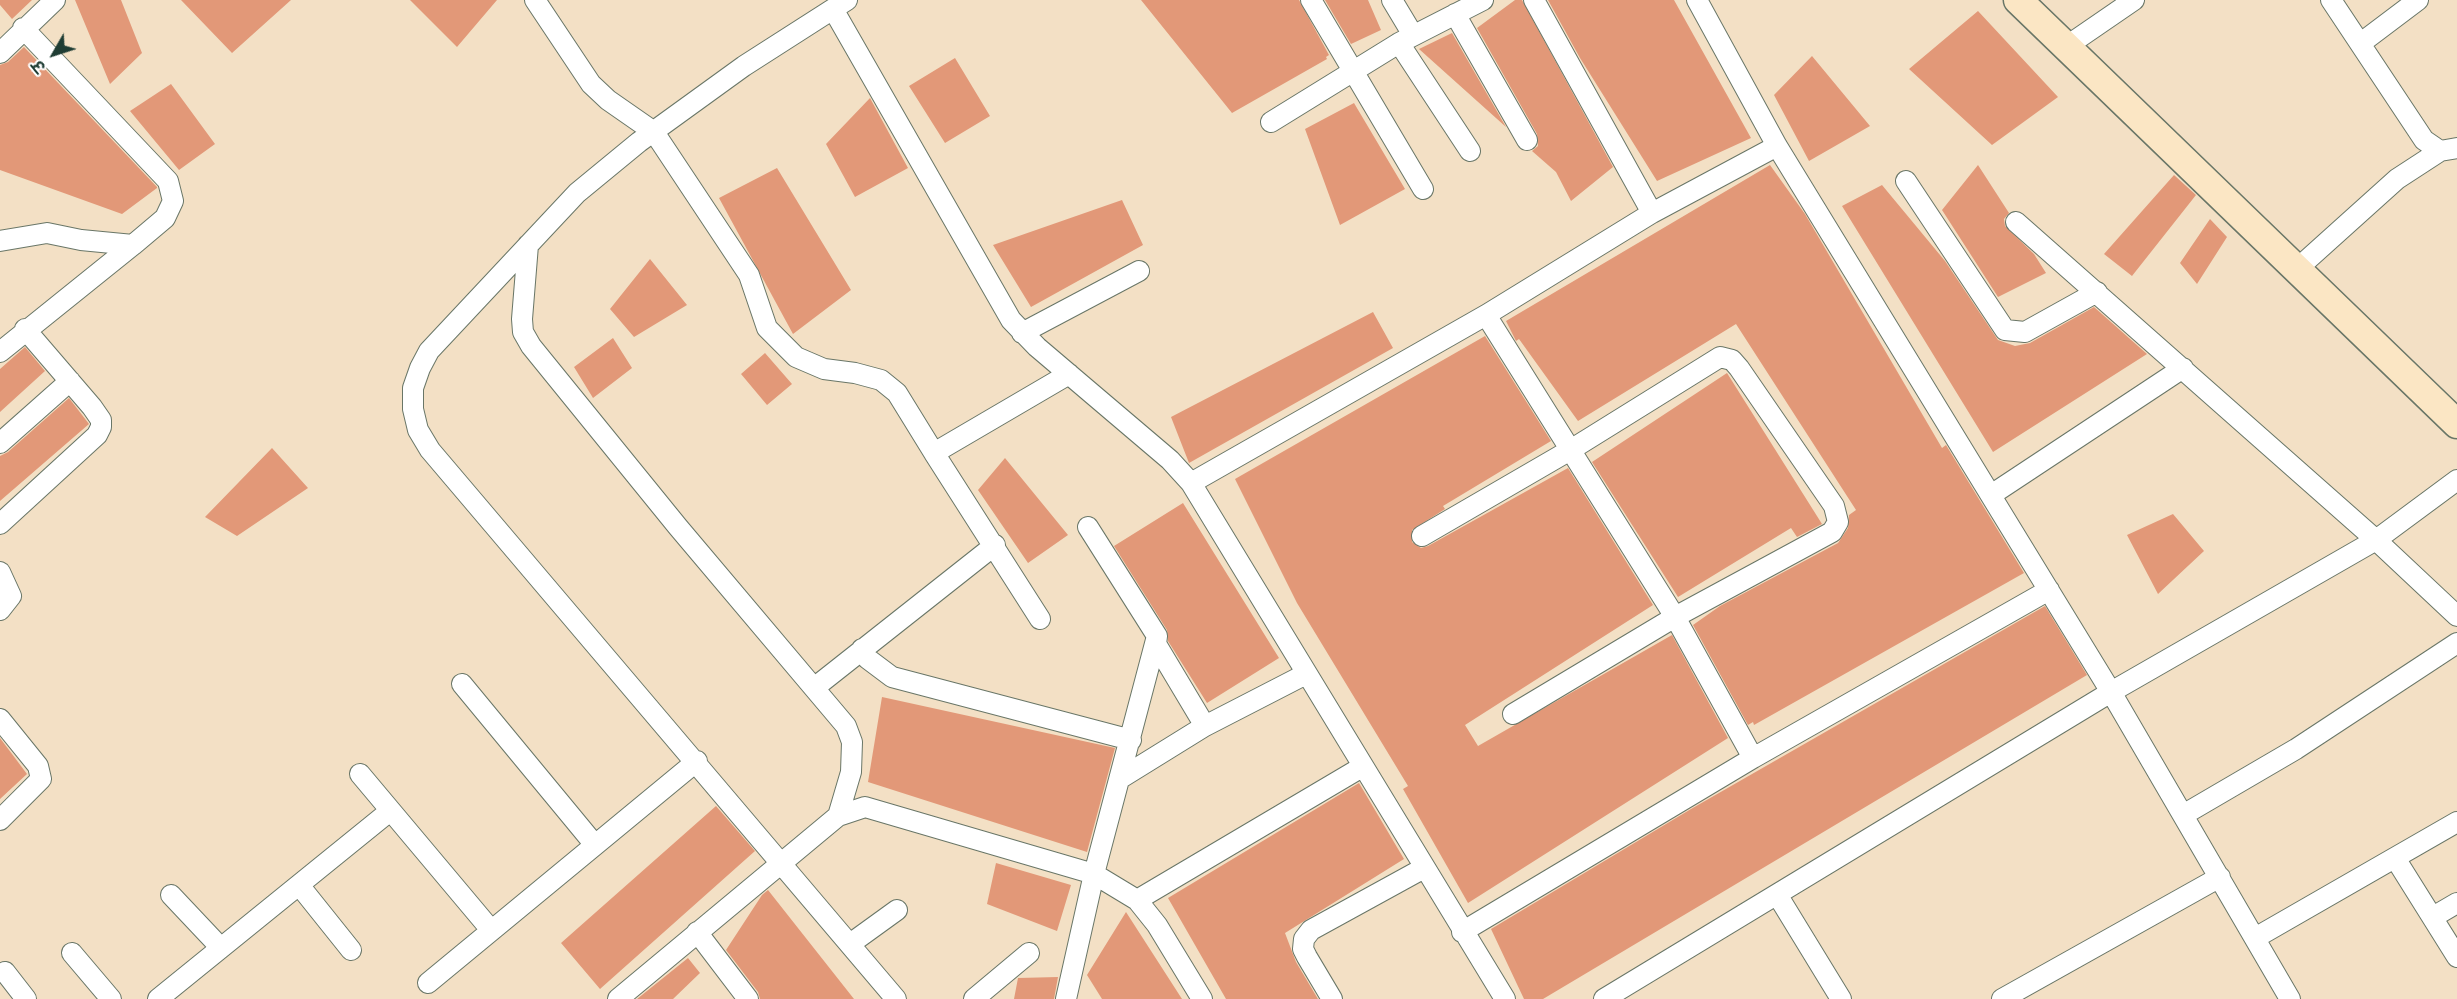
<!DOCTYPE html>
<meta charset="utf-8">
<style>
body{margin:0}
#map{position:relative;width:2457px;height:999px;overflow:hidden;background:#f3e0c5;font-family:"Indie Flower","Playpen Sans Deva",sans-serif}
canvas{display:block}
.north{position:absolute;left:24px;top:24px;width:60px;height:60px;-webkit-text-stroke:4px #fff;paint-order:stroke;rotate:231deg;font-size:16px;font-weight:700;line-height:24px;text-align:center;color:#1f3d34}
.north::after{content:'';display:block;margin:auto;width:21px;height:27px;background:#1f3d34;clip-path:polygon(50% 0,100% 100%,50% 72%,0 100%)}
</style>
<div id="map">
<canvas width="2457" height="999"></canvas>
<div class="north">उ</div>
</div>
<script>
const ctx = document.querySelector('canvas').getContext('2d');
ctx.lineJoin = 'round';
function fill(path, color) { ctx.fillStyle = color; ctx.fill(path, 'evenodd'); }
const shape = rows => new Path2D(rows.map(r => 'M' + r).join(''));
function stroke(path, color, width, dash) { ctx.strokeStyle = color; ctx.lineWidth = width; ctx.lineCap = dash ? 'butt' : 'round'; ctx.setLineDash(dash || []); ctx.stroke(path); }
const building = shape([
 [0,0,32,0,12,19,0,5],
 [75,0,121,0,142,53,110,84],
 [181,0,291,0,232,53],
 [410,0,497,0,457,47],
 [1141,0,1299,0,1329,55,1326,57,1327,59,1232,113],
 [1325,0,1368,0,1381,30,1351,44],
 [1515,0,1522,0,1613,167,1571,201,1556,172,1532,151,1538,146,1537,134,1477,28],
 [1548,0,1674,0,1751,138,1657,181,1580,58],
 [1978,11,2058,97,1992,145,1909,69],
 [1452,33,1506,127,1419,49],
 [24,47,157,187,157,188,122,214,0,170,0,65,8,62],
 [1812,56,1870,126,1809,161,1774,95],
 [955,58,990,116,945,143,909,86],
 [171,84,215,144,179,170,130,111],
 [870,98,908,168,855,197,826,144],
 [1354,103,1405,189,1340,225,1305,129],
 [1770,165,1805,214,1942,448,1946,445,2024,573,1754,725,1753,722,1748,725,1693,625,1720,606,1838,543,1848,528,1849,515,1856,510,1736,324,1578,421,1519,339,1516,341,1506,321],
 [1978,165,2009,213,2004,219,2005,226,2034,254,2046,273,1998,297,1942,210],
 [777,168,851,290,793,334,719,198],
 [2174,175,2196,195,2132,276,2104,254],
 [1882,185,1945,261,1998,340,2015,346,2030,343,2094,307,2147,354,1993,452,1842,206],
 [1122,200,1143,245,1031,307,993,245],
 [2210,219,2227,237,2197,284,2180,263],
 [650,259,687,305,634,337,610,309],
 [1373,312,1393,348,1189,463,1171,417],
 [1485,336,1551,441,1443,506,1445,509,1412,530,1412,542,1421,548,1428,546,1568,468,1653,605,1465,725,1478,746,1672,635,1728,738,1468,903,1403,789,1408,786,1297,603,1235,479],
 [613,338,632,368,593,398,574,367],
 [25,347,45,371,0,412,0,369],
 [765,353,792,384,767,405,741,374],
 [1727,373,1822,524,1797,537,1791,528,1678,597,1592,462],
 [69,398,89,424,0,501,0,456,8,452],
 [272,448,308,488,237,536,205,517],
 [1005,458,1068,535,1028,563,978,490],
 [1183,503,1279,658,1207,703,1168,641,1167,630,1114,546],
 [2173,514,2204,551,2158,594,2127,535],
 [2045,606,2087,675,1543,999,1524,999,1491,929,1691,809],
 [882,697,1115,748,1087,852,868,782],
 [0,738,27,774,0,799],
 [1359,783,1404,859,1285,933,1296,962,1318,999,1226,999,1168,898],
 [716,806,755,851,600,989,561,943],
 [996,863,1071,885,1057,931,987,904],
 [768,890,854,999,760,999,758,992,726,950,762,895],
 [1126,912,1182,999,1102,999,1087,975],
 [688,958,700,973,673,999,637,999],
 [1058,977,1054,999,1014,999,1018,978]
]);
const minor = shape([
 [535,0,591,84,608,100,654,132,749,275,767,328,796,357,824,369,855,373,881,380,897,393,934,453],
 [847,0,744,66,639,142,577,193,429,351,420,368,413,388,413,409,418,430,430,450,896,999],
 [1311,0,1423,189],
 [1392,0,1413,35],
 [1534,0,1652,213],
 [1697,0,1777,146,2111,692,2290,999],
 [2331,0,2424,140,2440,151,2457,148],
 [833,9,1011,320,1037,347,1170,460,1191,483,1505,999],
 [1455,14,1527,140],
 [1399,43,1470,151],
 [2361,43,2418,0],
 [2067,46,2134,0],
 [0,53,55,0],
 [1271,122,1399,43,1483,0],
 [1906,181,2005,330,2025,332,2097,292],
 [2016,222,2376,540,2457,616],
 [0,241,47,233,81,240,133,245,165,218,173,201,168,181,23,28],
 [528,245,522,319,523,332,531,346,678,527,846,726,852,742,851,772,838,816],
 [2297,269,2397,179,2440,151],
 [1486,315,1675,617,1753,758],
 [1022,333,1139,271],
 [0,352,133,245],
 [0,443,70,381],
 [1191,483,1486,315,1652,213,1777,146],
 [1991,495,2183,368],
 [0,524,97,435,101,427,101,420,92,407,25,329],
 [1088,527,1157,636,1156,644,1205,726],
 [1422,536,1572,449,1720,357,1732,360,1739,368,1834,506,1838,522,1832,532,1675,617,1513,714],
 [0,572,11,596,0,610],
 [1040,619,934,453,1069,374],
 [862,649,868,659,892,677,1131,740],
 [462,684,595,845],
 [814,688,995,545],
 [0,719,38,766,41,779,0,820],
 [360,774,491,930],
 [1121,778,1205,726,1306,674],
 [2183,815,2296,749,2457,643],
 [2395,858,2457,957],
 [299,885,351,950],
 [171,895,221,948],
 [1778,896,1841,999],
 [1137,900,1362,767],
 [2433,917,2457,903],
 [697,932,748,999],
 [1462,932,1753,758,2049,590],
 [2255,938,2457,822],
 [850,944,897,910],
 [72,953,111,999],
 [5,972,26,999],
 [428,983,697,761],
 [158,999,390,811],
 [618,999,838,816,865,807,1094,874,1137,900,1157,925,1202,999],
 [974,999,1029,953],
 [1066,999,1094,874,1157,636],
 [1332,999,1307,957,1303,949,1304,939,1311,930,1424,868],
 [1604,999,2111,692,2376,540,2457,480],
 [2002,999,2220,877]
]);
const secondary = shape([
 [2018,0,2457,424]
]);
fill(building, '#e29878');
stroke(minor, '#697667', 22);
stroke(secondary, '#697667', 31);
stroke(minor, '#fff', 20);
stroke(secondary, '#fbe6c4', 28);
</script>
